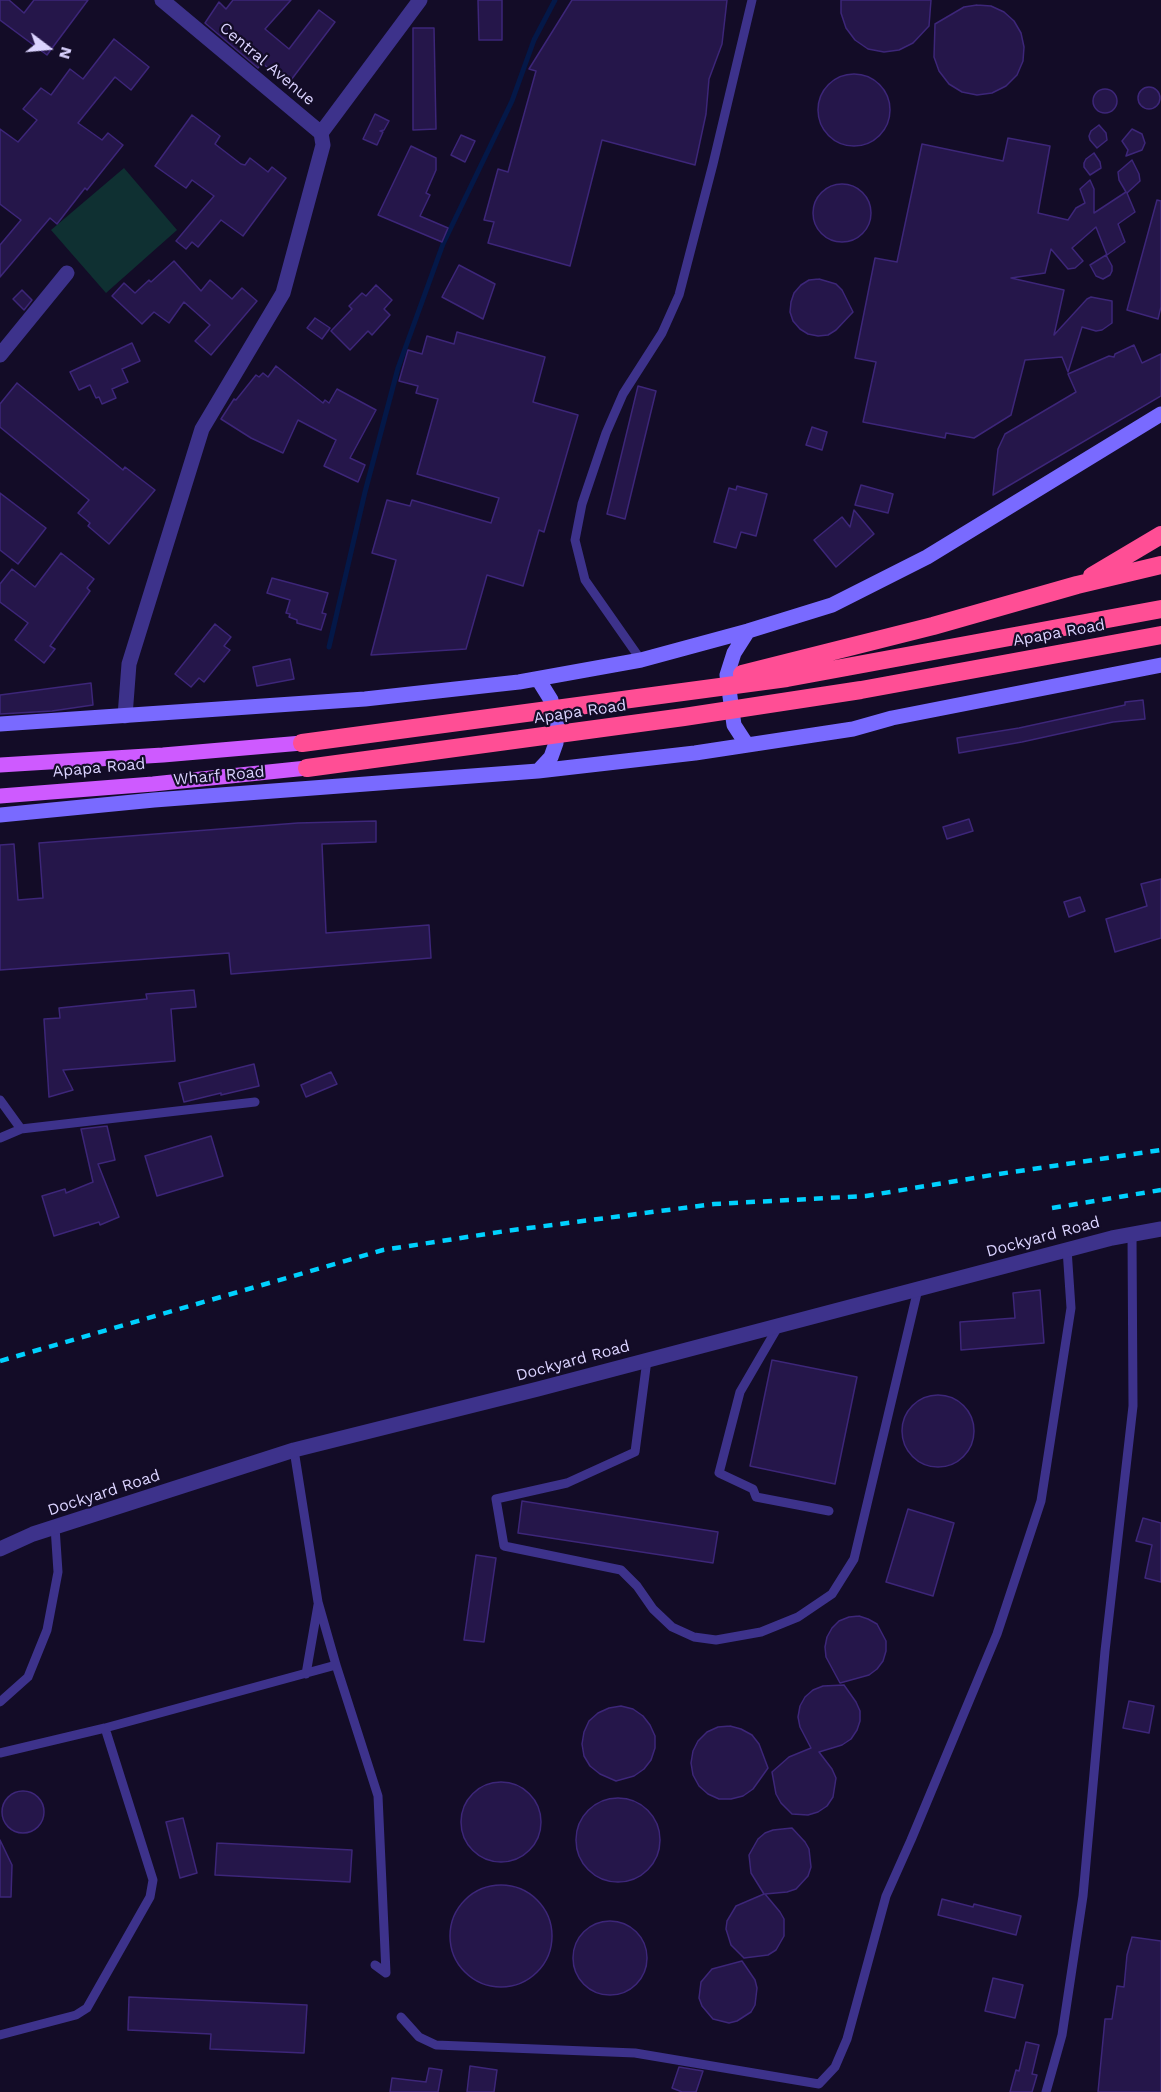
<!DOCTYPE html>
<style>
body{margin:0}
#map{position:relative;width:1161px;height:2092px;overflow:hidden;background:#130c27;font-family:"Work Sans",sans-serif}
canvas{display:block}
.north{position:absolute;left:18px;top:18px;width:60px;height:60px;-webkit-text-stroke:4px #130c27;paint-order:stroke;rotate:106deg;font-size:16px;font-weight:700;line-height:24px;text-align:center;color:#dbd3ff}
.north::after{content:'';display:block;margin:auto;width:21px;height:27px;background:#dbd3ff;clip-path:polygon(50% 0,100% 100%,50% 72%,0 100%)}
</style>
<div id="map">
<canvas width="1161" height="2092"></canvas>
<div class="north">N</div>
</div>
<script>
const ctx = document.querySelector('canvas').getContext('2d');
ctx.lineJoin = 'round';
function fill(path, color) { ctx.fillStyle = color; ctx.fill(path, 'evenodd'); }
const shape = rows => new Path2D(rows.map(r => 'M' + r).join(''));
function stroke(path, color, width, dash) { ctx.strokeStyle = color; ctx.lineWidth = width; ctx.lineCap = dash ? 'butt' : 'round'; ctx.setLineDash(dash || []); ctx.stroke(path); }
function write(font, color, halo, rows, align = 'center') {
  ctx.font = font + ' "Work Sans",sans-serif'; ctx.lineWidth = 4.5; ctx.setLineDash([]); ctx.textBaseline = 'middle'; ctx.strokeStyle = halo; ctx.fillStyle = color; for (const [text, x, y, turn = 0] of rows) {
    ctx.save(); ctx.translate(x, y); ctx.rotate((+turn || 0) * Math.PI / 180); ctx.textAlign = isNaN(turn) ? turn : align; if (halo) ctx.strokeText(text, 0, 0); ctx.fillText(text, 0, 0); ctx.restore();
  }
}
const green = shape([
 [124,168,177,230,106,293,51,230]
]);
const stream = shape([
 [329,647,365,492,398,368,443,244,512,101,534,40,555,0]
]);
const building = shape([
 [0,0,9,0,24,13,34,0,88,0,47,55,0,20,0,0],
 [233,0,291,0,265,29,289,49,319,10,335,22,288,84,262,63,258,68,205,23,219,2,226,9,233,0],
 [478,0,502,0,502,40,479,40,478,0],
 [572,0,727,0,722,44,709,79,706,114,695,165,602,140,570,266,488,243,494,222,484,220,498,169,508,172,536,71,529,69,572,0],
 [841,0,931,0,929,26,913,43,899,50,884,52,868,49,855,40,846,28,841,13,841,0],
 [977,5,991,6,1004,12,1014,21,1021,33,1024,47,1023,61,1017,75,1006,86,992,93,977,95,962,92,949,84,939,71,934,57,935,24,964,7,977,5],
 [413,28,434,28,436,129,413,130,413,28],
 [114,39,149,67,131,90,115,77,78,123,102,140,108,133,123,145,87,190,85,188,57,224,50,218,0,277,0,245,21,220,0,204,0,129,18,142,37,120,23,109,41,88,51,95,70,69,83,79,114,39],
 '818 110a36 36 0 1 1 72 0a36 36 0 1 1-72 0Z',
 '1138 98a11 11 0 1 1 22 0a11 11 0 1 1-22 0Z',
 '1093 101a12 12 0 1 1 24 0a12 12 0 1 1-24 0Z',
 [375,114,389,121,384,130,380,131,383,132,377,145,363,139,375,114],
 [192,115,220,136,215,144,241,164,245,165,250,158,268,172,272,167,286,178,243,236,221,220,198,247,192,242,186,249,176,241,214,196,192,180,186,188,155,166,192,115],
 [1099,125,1106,133,1107,140,1097,148,1090,140,1089,136,1091,131,1099,125],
 [1132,129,1142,134,1145,143,1142,150,1126,156,1128,150,1122,141,1132,129],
 [461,135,475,141,465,162,451,155,461,135],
 [1008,138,1050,146,1038,213,1068,220,1076,208,1085,203,1080,189,1090,180,1094,189,1094,213,1126,192,1119,180,1118,172,1132,160,1139,174,1140,181,1127,193,1135,212,1118,224,1125,242,1107,255,1096,227,1072,248,1083,261,1075,268,1068,269,1051,249,1045,273,1011,278,1064,290,1054,335,1087,299,1091,297,1112,301,1112,323,1102,330,1096,331,1082,327,1068,372,1062,357,1025,360,1011,415,974,438,946,433,945,438,863,422,876,362,855,358,875,258,897,262,922,144,1003,161,1008,138],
 [411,146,436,158,436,170,426,193,430,195,420,216,448,228,442,242,378,215,411,146],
 [1094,153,1100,162,1101,168,1090,175,1084,167,1084,163,1086,159,1094,153],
 '813 213a29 29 0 1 1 58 0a29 29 0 1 1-58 0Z',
 [1157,200,1161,201,1161,307,1158,319,1127,310,1157,200],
 [1106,255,1112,266,1112,271,1110,275,1103,279,1096,276,1090,265,1106,255],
 [174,261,201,291,210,280,232,299,242,288,257,301,211,355,195,341,210,325,184,302,169,323,154,312,142,324,112,296,124,283,135,293,149,280,151,282,174,261],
 [459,265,495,284,483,319,442,297,459,265],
 [819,279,836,284,842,290,853,312,836,330,828,335,818,336,808,334,800,329,793,321,790,312,791,302,794,293,801,285,809,280,819,279],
 [376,285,392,300,384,309,390,315,372,335,368,331,350,350,331,331,352,309,349,306,362,293,366,296,376,285],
 [22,290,32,300,24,310,13,299,22,290],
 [315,318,330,328,322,339,307,328,315,318],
 [457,332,545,357,533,402,578,415,544,532,539,530,523,586,487,575,466,649,371,655,396,560,372,553,387,500,410,506,412,500,491,523,499,498,417,474,438,399,416,393,418,386,399,381,408,350,422,354,427,336,454,344,457,332],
 [132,343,140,361,122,369,128,382,112,389,116,398,102,404,99,397,96,398,90,385,79,390,70,372,132,343],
 [1134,345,1142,363,1161,354,1161,396,993,495,998,449,1005,434,1076,392,1068,374,1109,356,1114,357,1115,354,1134,345],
 [276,366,323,403,325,400,329,403,337,389,376,410,350,458,365,465,358,482,324,466,336,440,298,420,283,453,251,438,221,419,234,399,236,400,256,375,259,377,263,373,268,377,276,366],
 [17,383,123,470,125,467,155,490,109,544,88,526,90,523,78,513,89,500,0,427,0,404,17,383],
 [638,386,656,391,625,519,607,514,638,386],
 [812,427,827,432,822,450,806,445,812,427],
 [861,485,893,494,888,513,855,505,861,485],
 [737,486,767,494,756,536,741,532,736,548,714,542,729,488,736,490,737,486],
 [0,493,46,528,18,564,0,550,0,493],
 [854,510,874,534,836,567,814,540,842,517,850,527,854,510],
 [61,553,94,579,87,588,90,591,50,646,55,649,44,663,15,640,28,623,0,602,0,584,12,569,35,587,61,553],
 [272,578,328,593,322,613,326,614,321,630,297,623,297,620,289,617,290,614,286,613,290,600,267,593,272,578],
 [215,624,231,637,224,646,230,650,204,682,199,678,191,687,175,674,215,624],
 [290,659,294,679,257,686,253,667,290,659],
 [91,683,93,705,52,711,0,714,0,695,91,683],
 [1143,700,1145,719,1113,722,1022,742,959,753,957,738,1019,728,1125,705,1125,702,1143,700],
 [969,819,973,831,947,839,943,827,969,819],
 [376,821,376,842,322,844,326,933,429,925,431,958,231,974,229,953,0,970,0,845,14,844,18,900,43,898,39,843,298,823,376,821],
 [1161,879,1161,938,1115,952,1106,919,1147,906,1141,884,1161,879],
 [1080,897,1085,911,1069,917,1064,902,1080,897],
 [194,990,196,1007,171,1009,175,1061,63,1070,73,1090,49,1097,44,1019,60,1018,59,1008,147,999,146,994,194,990],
 [254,1064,259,1086,221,1095,221,1093,184,1102,179,1083,254,1064],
 [331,1072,337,1084,306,1097,301,1085,331,1072],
 [107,1126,115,1160,98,1164,119,1217,100,1225,99,1222,54,1236,42,1196,65,1189,66,1193,93,1182,81,1129,107,1126],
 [211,1136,223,1176,157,1196,145,1156,211,1136],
 [1040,1290,1044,1343,961,1350,960,1322,1015,1318,1013,1293,1040,1290],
 [772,1360,857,1377,835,1484,750,1466,772,1360],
 '902 1431a36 36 0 1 1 72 0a36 36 0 1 1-72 0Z',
 [522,1501,718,1532,713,1563,518,1533,522,1501],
 [908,1509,954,1523,933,1596,886,1582,908,1509],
 [1143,1518,1161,1523,1161,1582,1145,1578,1152,1545,1136,1541,1143,1518],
 [476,1555,496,1558,484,1642,464,1640,476,1555],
 [859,1616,868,1619,877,1624,886,1641,886,1651,883,1661,877,1669,869,1675,840,1683,826,1657,825,1647,827,1637,832,1628,839,1621,849,1617,859,1616],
 [844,1685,856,1702,860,1711,860,1721,857,1730,851,1739,842,1745,819,1752,832,1769,836,1778,833,1797,827,1806,818,1812,808,1815,792,1814,781,1803,776,1794,772,1772,789,1757,811,1748,800,1727,798,1717,800,1706,805,1697,813,1690,823,1686,844,1685],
 [1129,1701,1154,1706,1149,1733,1123,1728,1129,1701],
 [621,1706,633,1709,643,1716,650,1725,655,1736,655,1748,651,1760,644,1769,634,1776,616,1781,600,1774,590,1766,584,1756,582,1744,584,1732,589,1721,598,1713,609,1708,621,1706],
 [730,1726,741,1729,752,1735,759,1744,768,1768,753,1789,743,1796,731,1799,719,1799,708,1794,699,1786,693,1775,691,1763,693,1751,698,1741,707,1732,718,1727,730,1726],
 '461 1822a40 40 0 1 1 80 0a40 40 0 1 1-80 0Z',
 '2 1812a21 21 0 1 1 42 0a21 21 0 1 1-42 0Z',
 '576 1840a42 42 0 1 1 84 0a42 42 0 1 1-84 0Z',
 [183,1818,197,1873,180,1878,166,1822,183,1818],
 [792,1828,805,1842,809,1849,811,1867,808,1876,796,1889,787,1892,765,1894,780,1912,784,1919,784,1936,776,1950,768,1955,744,1958,731,1945,726,1929,727,1921,736,1906,764,1894,751,1873,749,1855,758,1839,765,1833,773,1830,792,1828],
 [0,1840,12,1865,11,1897,0,1897,0,1840],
 [217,1843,352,1850,350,1882,215,1875,217,1843],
 '450 1936a51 51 0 1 1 102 0a51 51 0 1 1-102 0Z',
 [942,1899,973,1907,974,1904,1021,1916,1016,1935,938,1915,942,1899],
 '573 1958a37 37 0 1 1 74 0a37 37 0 1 1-74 0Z',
 [1132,1937,1161,1941,1161,2092,1098,2092,1105,2019,1112,2019,1117,1986,1124,1987,1127,1955,1132,1937],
 [742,1961,755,1980,757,1988,755,2005,751,2012,737,2021,729,2023,713,2019,702,2006,699,1998,701,1982,712,1969,742,1961],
 [993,1978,1023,1985,1015,2018,985,2011,993,1978],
 [129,1997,307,2005,304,2053,210,2049,211,2034,128,2030,129,1997],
 [1026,2042,1039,2045,1032,2074,1037,2075,1032,2092,1010,2092,1016,2070,1019,2071,1026,2042],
 [470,2066,497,2070,494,2092,467,2092,470,2066],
 [679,2067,703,2071,696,2092,682,2092,672,2088,679,2067],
 [429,2068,442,2070,438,2092,390,2092,392,2078,426,2082,429,2068]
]);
const lane = shape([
 [641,660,585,580,575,540,582,504,606,433,623,394,662,333,679,295,713,164,752,0],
 [0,1100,21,1129],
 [0,1138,21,1129,255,1102],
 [779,1325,740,1392,719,1473,753,1489,756,1497,829,1511],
 [647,1360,635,1452,567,1483,496,1499,504,1546,621,1570,637,1586,653,1609,672,1627,694,1637,716,1640,761,1632,798,1617,832,1594,854,1559,918,1289],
 [294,1450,318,1602,336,1665,378,1796,386,1973,375,1965],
 [306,1674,318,1605],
 [0,1702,28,1677,47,1630,58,1572,55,1527],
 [0,1753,105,1728,336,1665],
 [401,2017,419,2037,436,2045,635,2053,819,2084,835,2067,847,2039,886,1896,911,1840,997,1634,1041,1501,1071,1308,1067,1249],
 [0,2035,76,2015,87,2008,150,1897,153,1880,105,1728],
 [1046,2092,1062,2035,1083,1896,1105,1651,1133,1406,1132,1234]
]);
const street = shape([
 [162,0,321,133],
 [0,355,67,273],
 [125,716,129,664,202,429,283,293,323,145,321,133,420,0],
 [0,1549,33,1534,294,1450,538,1389,1112,1238,1161,1229]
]);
const secondary = shape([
 [0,724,365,699,519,682,641,660,748,631,832,605,927,557,1161,414],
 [747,745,734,725,727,675,734,653,748,631],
 [538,771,551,757,556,743,557,724,551,700,538,679],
 [0,815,154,800,538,771,695,753,853,729,892,718,1161,665]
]);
const primary = shape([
 [0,765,163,755,302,743],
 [0,796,153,784,307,768]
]);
const highway = shape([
 [1092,576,1161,535],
 [742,674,933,626,1077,585,1161,565],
 [302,743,787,678,1161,609],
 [307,768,684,717,861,690,1161,635]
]);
const rail = shape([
 [1052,1208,1161,1190],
 [0,1361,383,1250,506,1231,714,1204,866,1196,992,1175,1161,1150]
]);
const streetNames = [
 ["Central Avenue",267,64,40],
 ["Apapa Road",1059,633,-10],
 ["Apapa Road",580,712,-8],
 ["Apapa Road",99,768,-5],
 ["Wharf Road",219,776,-5],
 ["Dockyard Road",1043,1237,-15],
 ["Dockyard Road",573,1361,-15],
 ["Dockyard Road",104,1493,-18]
];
fill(green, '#0f3032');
stroke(stream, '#041848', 5);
fill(building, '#25164a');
stroke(building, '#3d2679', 1.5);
stroke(lane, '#3d328b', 9);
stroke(street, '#3d328b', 15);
stroke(secondary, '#796aff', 15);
stroke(primary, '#ce5aff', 15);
stroke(highway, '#ff4e95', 18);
stroke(rail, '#00d1fe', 4.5, [9, 8]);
write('16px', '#dbd3ff', '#130c27', streetNames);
</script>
